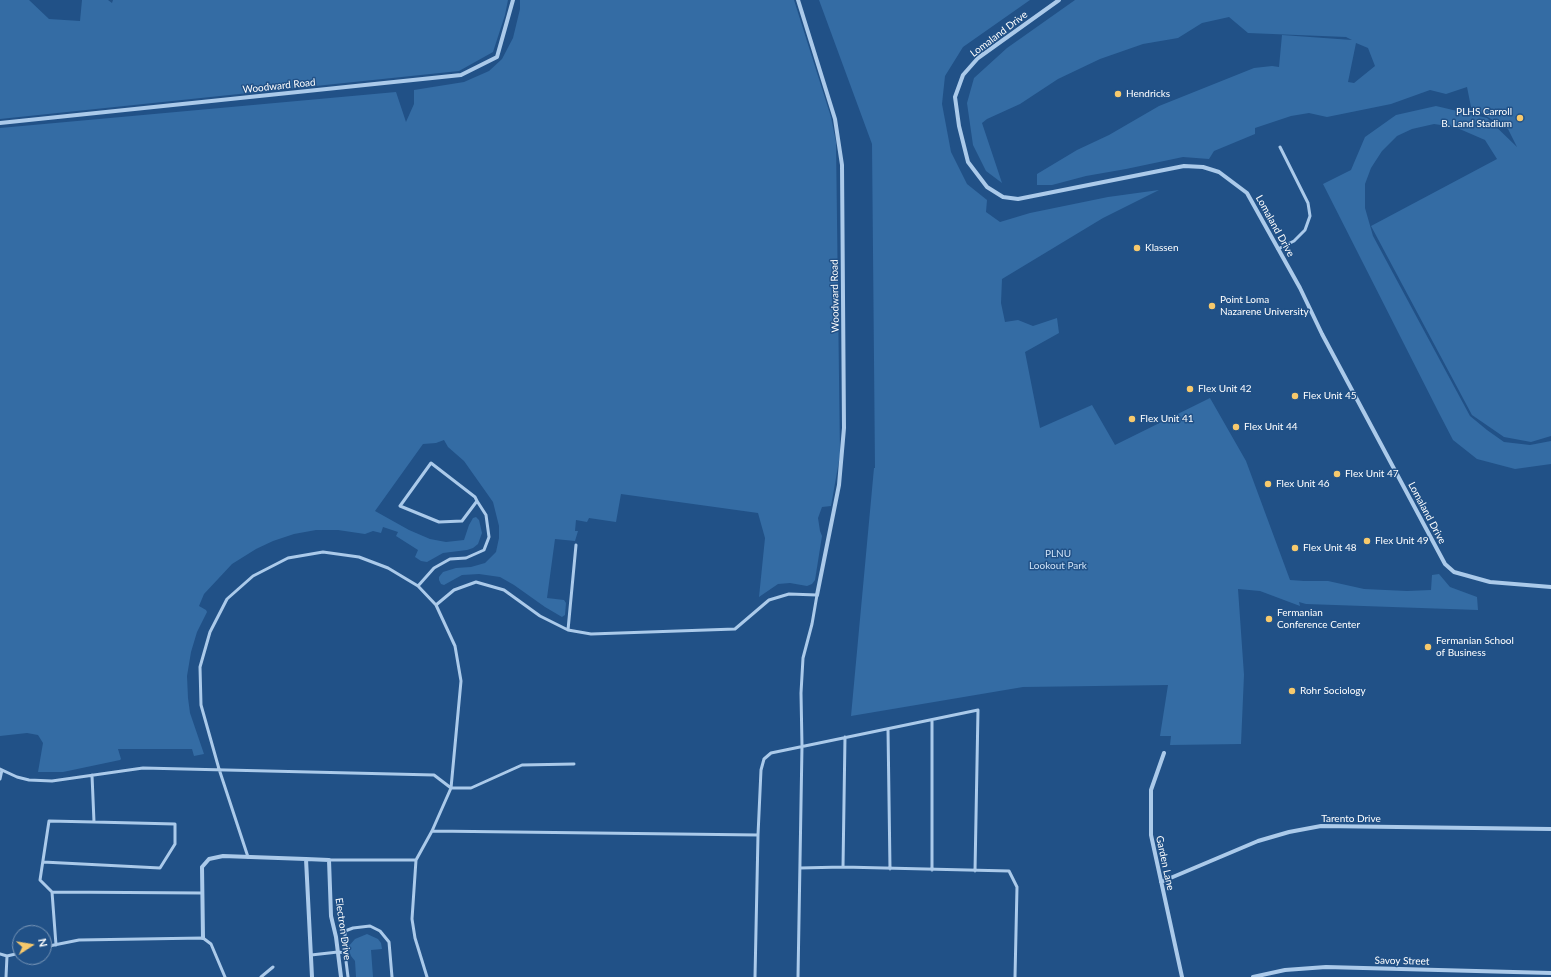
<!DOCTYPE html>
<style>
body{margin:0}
#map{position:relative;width:1551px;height:977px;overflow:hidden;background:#215187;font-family:Lato,sans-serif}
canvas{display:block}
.north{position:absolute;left:12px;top:925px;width:40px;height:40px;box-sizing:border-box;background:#215187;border:1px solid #7a97b7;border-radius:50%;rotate:78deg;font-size:11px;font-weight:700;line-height:16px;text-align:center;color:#fff}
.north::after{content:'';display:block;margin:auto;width:14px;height:18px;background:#f7c96c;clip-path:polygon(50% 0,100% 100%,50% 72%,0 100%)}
</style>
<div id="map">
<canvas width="1551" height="977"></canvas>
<div class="north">N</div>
</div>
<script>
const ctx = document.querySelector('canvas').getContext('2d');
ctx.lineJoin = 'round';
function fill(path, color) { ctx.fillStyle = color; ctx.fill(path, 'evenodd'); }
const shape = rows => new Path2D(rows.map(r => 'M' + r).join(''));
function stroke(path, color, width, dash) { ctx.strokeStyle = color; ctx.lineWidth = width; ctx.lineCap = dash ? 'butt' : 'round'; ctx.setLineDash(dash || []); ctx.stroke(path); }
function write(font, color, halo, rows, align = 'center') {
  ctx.font = font + ' Lato,sans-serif'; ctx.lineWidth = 3; ctx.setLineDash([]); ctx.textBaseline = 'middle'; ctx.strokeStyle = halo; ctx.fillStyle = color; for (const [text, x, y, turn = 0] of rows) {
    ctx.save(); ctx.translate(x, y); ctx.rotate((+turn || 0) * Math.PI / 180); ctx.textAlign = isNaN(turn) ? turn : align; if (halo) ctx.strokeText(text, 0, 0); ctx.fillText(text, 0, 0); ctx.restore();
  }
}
const green = shape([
 [0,0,29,0,49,19,80,21,82,0,108,0,112,3,113,0,508,0,505,15,493,52,459,71,0,119],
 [520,0,794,0,831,117,836,142,840,455,831,506,822,507,818,518,820,531,822,536,815,580,812,584,807,586,790,583,778,584,759,597,765,538,758,513,621,494,616,522,589,518,587,522,576,520,575,531,578,531,575,541,555,539,547,598,564,600,566,603,565,615,562,617,545,607,514,585,500,577,479,574,462,575,444,585,441,584,439,580,439,577,443,572,456,568,471,567,485,563,496,552,499,538,499,526,493,502,464,461,448,447,444,440,436,443,423,444,375,511,409,530,430,539,446,542,464,540,469,525,473,518,476,517,479,520,482,533,478,544,473,548,467,550,443,553,427,562,421,561,415,557,418,550,396,536,398,532,383,527,381,533,373,531,365,534,338,530,316,530,294,534,273,541,256,549,232,564,204,594,199,606,206,610,207,612,197,632,191,652,187,676,188,698,190,713,204,754,194,756,192,749,118,749,121,759,120,760,63,772,38,772,43,743,38,735,27,733,0,736,0,128,396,92,406,122,414,104,414,90,464,82,489,71,502,59,513,38,520,9],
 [819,0,1030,0,963,47,945,76,942,104,951,152,967,184,987,200,986,212,1000,222,1030,213,1108,197,1159,190,1103,218,1002,279,1001,303,1005,322,1018,320,1033,326,1057,318,1059,333,1025,352,1040,428,1092,405,1115,445,1210,398,1246,461,1290,580,1304,581,1328,581,1364,589,1407,591,1431,590,1432,575,1439,574,1450,587,1477,597,1478,610,1306,604,1299,602,1300,606,1260,591,1238,589,1244,675,1241,744,1170,745,1171,736,1160,736,1168,685,1023,687,851,716,874,468,875,468,872,144],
 [1075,0,1551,0,1551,436,1531,442,1504,437,1472,415,1371,226,1497,159,1485,140,1455,127,1434,124,1412,129,1397,136,1382,151,1371,168,1365,184,1365,208,1373,236,1470,416,1487,430,1504,442,1530,445,1551,441,1551,464,1515,469,1477,459,1453,440,1440,415,1323,184,1351,170,1365,137,1396,115,1436,106,1487,118,1517,147,1508,129,1471,107,1467,87,1446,94,1430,90,1391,104,1327,117,1309,113,1291,116,1255,128,1255,134,1214,151,1209,159,1183,157,1126,169,1086,176,1052,185,1037,185,1037,174,1077,150,1109,135,1159,106,1254,68,1272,66,1279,67,1282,35,1352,40,1346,37,1248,33,1229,17,1202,23,1178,38,1143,44,1100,59,1058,79,1020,104,987,119,982,123,1002,183,986,171,973,145,967,103,974,78,1007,48],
 [1356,43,1368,48,1375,66,1354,83,1348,82],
 [367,934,378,939,381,943,382,949,371,950,373,977,356,977,355,961,351,956,348,947,355,939]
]);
const lane = shape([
 [1278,249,1294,241,1305,230,1310,216,1308,203,1280,147],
 [418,586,434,568,450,559,466,558,484,550,489,537,486,515,477,501,475,497,431,463,400,506,439,522,462,521,477,501],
 [436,605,454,590,476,582,504,590,540,616,568,630,591,634,735,629,769,600,789,594,817,595,812,624,803,658,801,693,802,746,798,977],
 [568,630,576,545],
 [932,720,932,870],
 [888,729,890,869],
 [0,769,17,777,29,780,52,781,143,768,434,775,451,788,432,831,416,860,412,919,415,938,427,977],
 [92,775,94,822,49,821,40,880,52,892,202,893],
 [0,779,2,770],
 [432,831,758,835],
 [248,857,219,769,201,705,200,667,210,632,227,599,253,576,288,558,323,552,359,557,388,568,418,586,436,605,455,646,461,681,451,788,471,788,522,765,574,764],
 [329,860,416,860],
 [43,862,160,868,175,844,175,824,94,822],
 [843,867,845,737],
 [800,868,843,867,1009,871,1017,887,1015,977],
 [52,892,56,945],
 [44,947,79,940,203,938,211,944,225,977],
 [0,954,7,956,20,953],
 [311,955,338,952,345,953],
 [6,977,7,956],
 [261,977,273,967],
 [348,977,345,953,345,931,353,928,370,926,380,931,389,942,392,977],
 [755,977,758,835,761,770,764,759,771,753,978,710,975,871]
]);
const street = shape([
 [798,0,835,119,842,165,844,428,839,485,817,595],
 [1059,0,978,58,963,75,955,97,959,126,968,162,987,187,1003,197,1018,199,1184,166,1203,167,1219,172,1247,193,1300,288,1322,334,1445,564,1454,572,1490,582,1551,587],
 [0,123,461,75,497,57,513,0],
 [1164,753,1151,790,1151,835,1182,977],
 [306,859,329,860,331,916,336,937,341,977],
 [1161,882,1258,841,1289,832,1321,826,1551,829],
 [203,938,202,867,209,859,223,856,306,859,312,977],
 [1253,977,1285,970,1326,967,1551,973]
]);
const markers = [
 [1118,94,4,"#f7c96c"],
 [1520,118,4,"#f7c96c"],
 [1137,248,4,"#f7c96c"],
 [1212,306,4,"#f7c96c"],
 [1190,389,4,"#f7c96c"],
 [1295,396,4,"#f7c96c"],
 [1132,419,4,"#f7c96c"],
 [1236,427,4,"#f7c96c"],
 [1337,474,4,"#f7c96c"],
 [1268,484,4,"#f7c96c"],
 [1367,541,4,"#f7c96c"],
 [1295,548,4,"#f7c96c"],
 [1269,619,4,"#f7c96c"],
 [1428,647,4,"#f7c96c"],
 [1292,691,4,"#f7c96c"]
];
const streetNames = [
 ["Lomaland Drive",999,34,-37],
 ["Woodward Road",279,86,-6],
 ["Lomaland Drive",1275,226,61],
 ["Woodward Road",835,296,-91],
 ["Lomaland Drive",1427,513,62],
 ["Tarento Drive",1351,819],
 ["Garden Lane",1165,863,78],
 ["Electron Drive",343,929,82],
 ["Savoy Street",1402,961,1]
];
const poiNames = [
 ["Hendricks",1126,94],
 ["PLHS Carroll",1512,112,"right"],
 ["B. Land Stadium",1512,124,"right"],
 ["Klassen",1145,248],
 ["Point Loma",1220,300],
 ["Nazarene University",1220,312],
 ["Flex Unit 42",1198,389],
 ["Flex Unit 45",1303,396],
 ["Flex Unit 41",1140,419],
 ["Flex Unit 44",1244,427],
 ["Flex Unit 47",1345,474],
 ["Flex Unit 46",1276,484],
 ["Flex Unit 49",1375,541],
 ["Flex Unit 48",1303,548],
 ["Fermanian",1277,613],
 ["Conference Center",1277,625],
 ["Fermanian School",1436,641],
 ["of Business",1436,653],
 ["Rohr Sociology",1300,691]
];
const parkNames = [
 ["PLNU",1058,554],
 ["Lookout Park",1058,566]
];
fill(green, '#346ca4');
stroke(lane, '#abcaea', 3);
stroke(street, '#abcaea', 4);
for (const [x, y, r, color] of markers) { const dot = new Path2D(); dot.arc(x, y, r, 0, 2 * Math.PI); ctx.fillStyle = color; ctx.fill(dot); stroke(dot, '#215187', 1.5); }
write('10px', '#fff', '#215187', streetNames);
write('10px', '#fff', '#215187', poiNames, 'left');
write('10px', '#cfe3f7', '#215187', parkNames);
</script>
